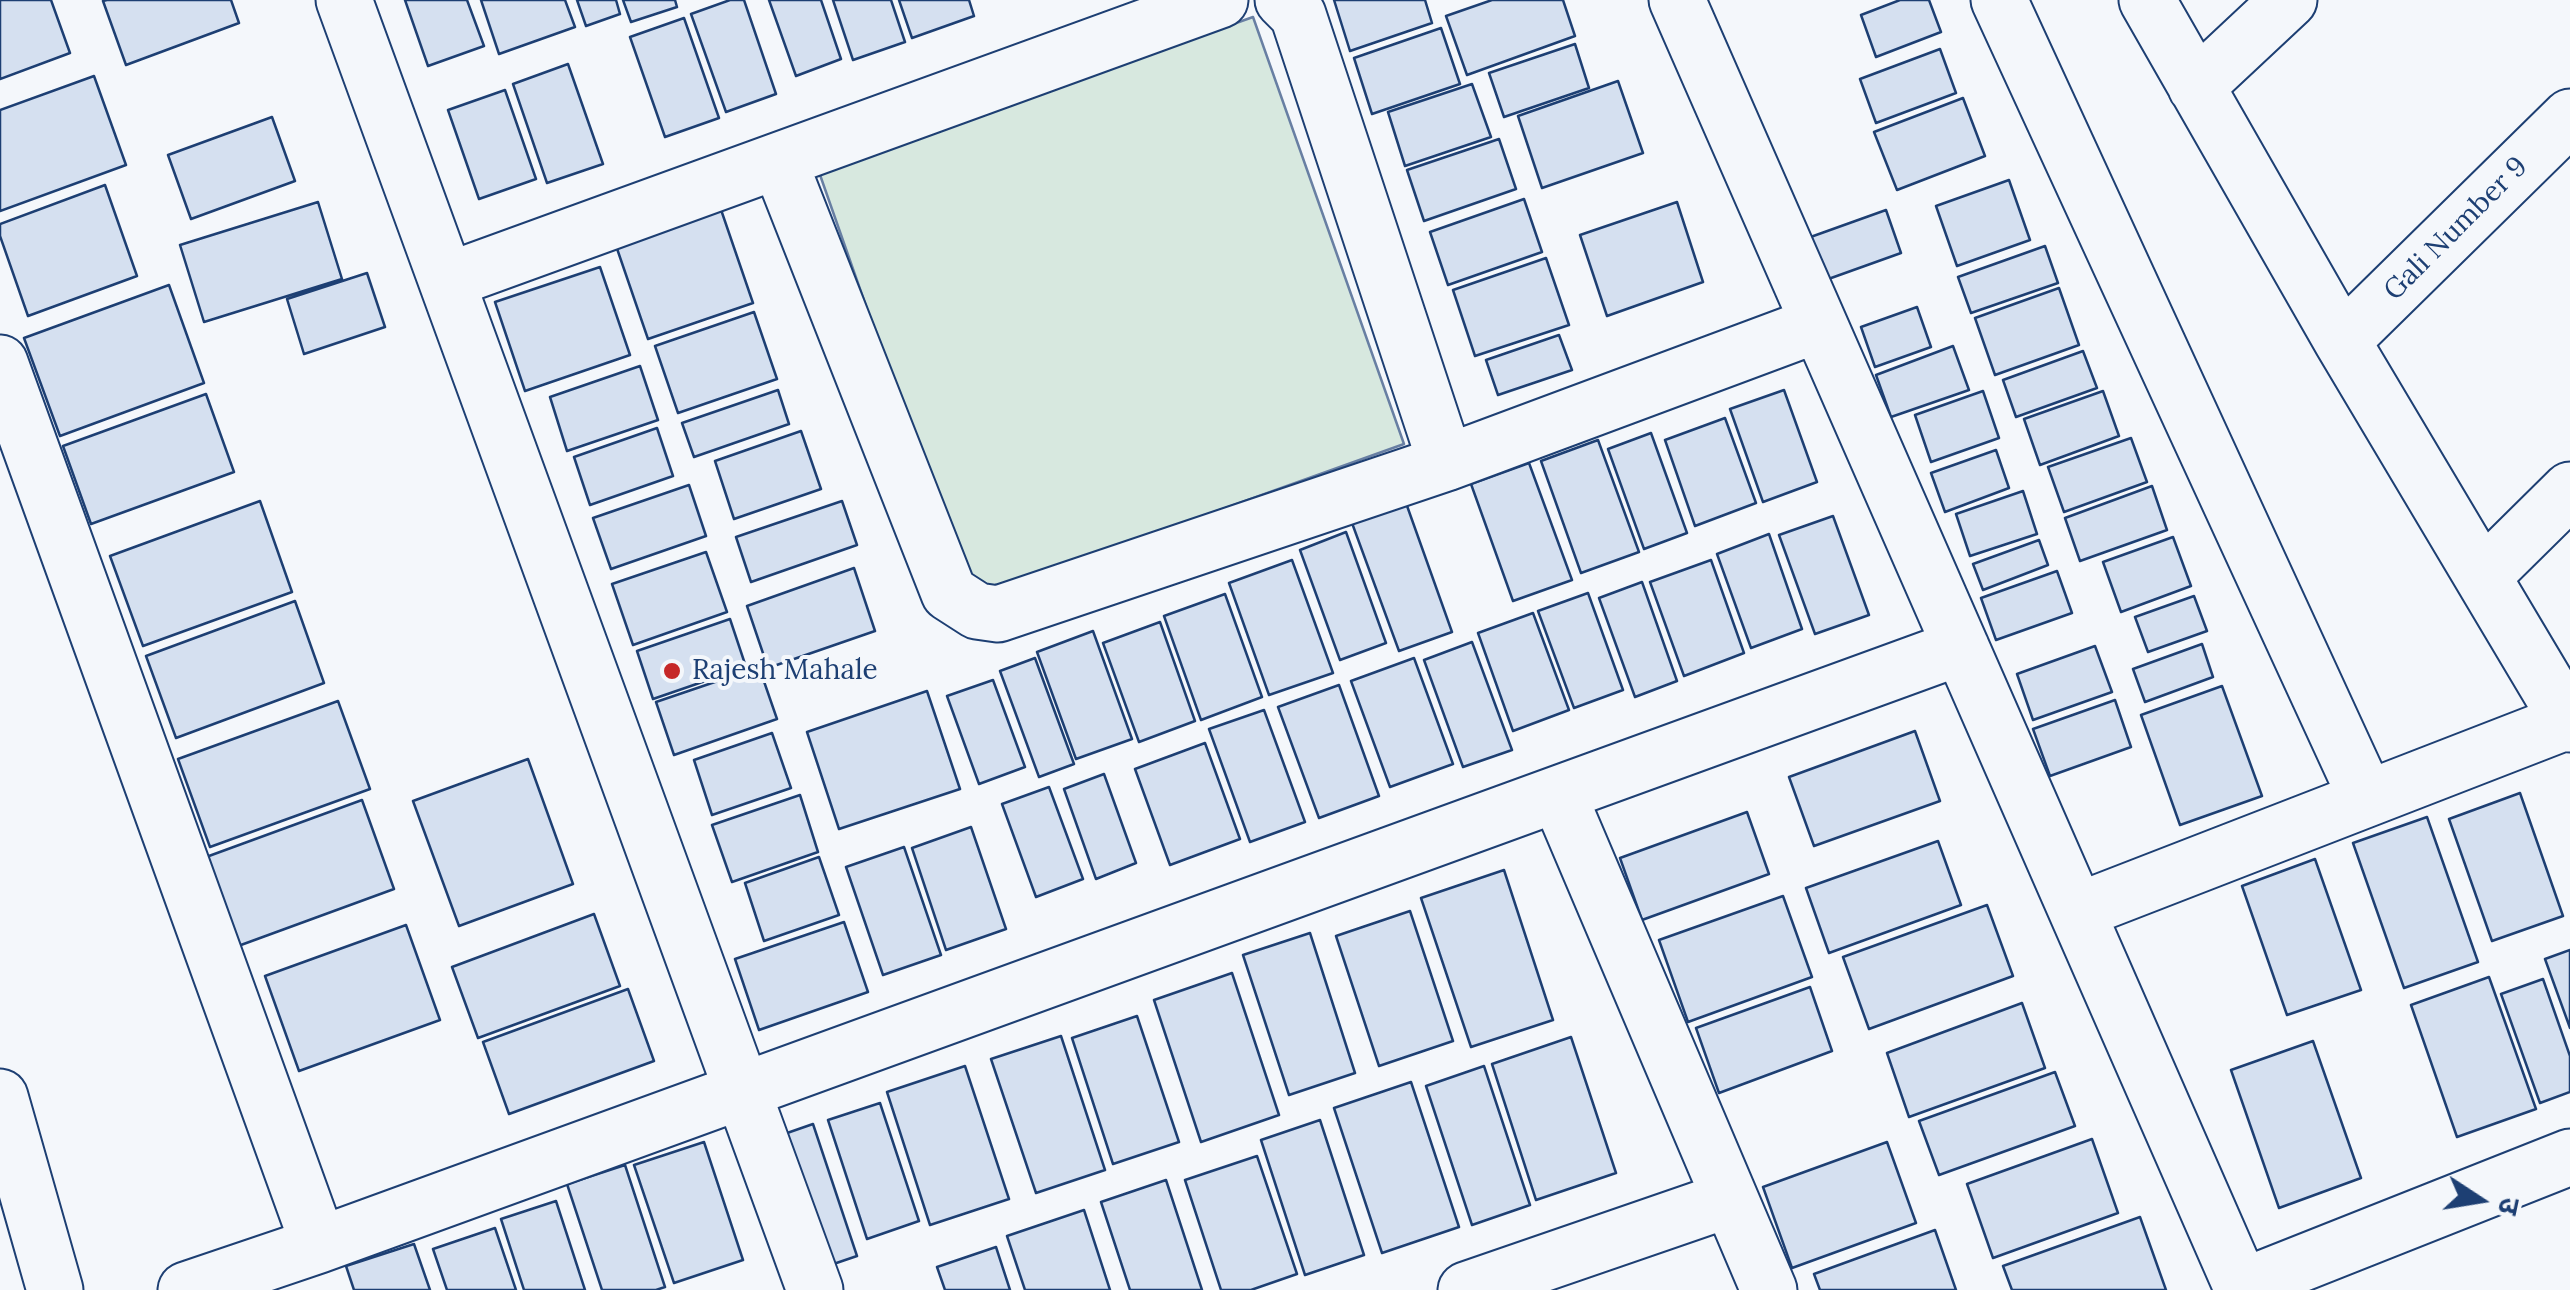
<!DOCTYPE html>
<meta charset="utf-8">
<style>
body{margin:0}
#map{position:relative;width:2570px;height:1290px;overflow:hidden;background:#f4f7fb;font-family:Lora,"Noto Sans Devanagari",serif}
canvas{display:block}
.north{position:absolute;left:2430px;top:1150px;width:100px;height:100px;-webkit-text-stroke:8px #f4f7fb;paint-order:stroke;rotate:102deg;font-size:28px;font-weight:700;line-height:40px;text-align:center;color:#1d3f73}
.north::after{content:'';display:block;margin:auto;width:35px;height:45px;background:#1d3f73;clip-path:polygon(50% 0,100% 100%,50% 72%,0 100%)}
</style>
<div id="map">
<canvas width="2570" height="1290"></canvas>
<div class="north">उ</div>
</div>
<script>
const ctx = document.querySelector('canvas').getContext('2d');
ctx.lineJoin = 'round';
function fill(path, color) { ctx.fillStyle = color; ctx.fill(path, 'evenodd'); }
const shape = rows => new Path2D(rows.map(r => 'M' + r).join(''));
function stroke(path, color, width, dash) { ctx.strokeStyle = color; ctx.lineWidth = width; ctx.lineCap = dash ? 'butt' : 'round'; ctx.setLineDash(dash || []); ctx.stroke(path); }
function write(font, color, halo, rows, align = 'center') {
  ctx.font = font + ' Lora,serif'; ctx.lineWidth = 8; ctx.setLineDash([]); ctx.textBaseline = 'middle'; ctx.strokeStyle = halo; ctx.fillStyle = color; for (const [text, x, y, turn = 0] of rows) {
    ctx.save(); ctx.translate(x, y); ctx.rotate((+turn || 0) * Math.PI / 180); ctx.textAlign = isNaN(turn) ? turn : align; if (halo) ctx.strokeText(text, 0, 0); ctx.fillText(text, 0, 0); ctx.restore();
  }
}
const green = shape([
 [1253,17,1404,444,969,600,819,172,1253,17]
]);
const building = shape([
 [0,0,51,0,70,53,0,79,0,0],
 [107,0,231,0,239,23,126,65,103,1,107,0],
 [405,0,467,0,484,46,428,66,405,0],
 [481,0,565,0,575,27,499,54,481,0],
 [577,0,616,0,620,14,586,26,577,0],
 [623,0,675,0,677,7,631,22,623,0],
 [730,0,744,0,776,94,726,112,691,14,730,0],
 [769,0,821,0,841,59,796,76,769,0],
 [833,0,891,0,905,42,853,60,833,0],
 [899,0,969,0,974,16,912,38,899,0],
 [1334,0,1425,0,1432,23,1350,51,1334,0],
 [1492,0,1563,0,1575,36,1467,75,1446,16,1492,0],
 [1900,0,1929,0,1941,32,1876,57,1861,15,1900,0],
 [684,18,719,118,665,137,630,37,684,18],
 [1441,28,1460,84,1372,114,1354,58,1441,28],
 [1575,44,1589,88,1504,117,1489,73,1575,44],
 [1940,49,1956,93,1876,123,1860,79,1940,49],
 [568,64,603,164,547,183,513,84,568,64],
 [94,76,126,165,0,211,0,110,94,76],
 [1618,81,1643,153,1542,188,1518,116,1618,81],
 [1472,84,1491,137,1405,166,1388,112,1472,84],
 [505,90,536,179,479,199,448,110,505,90],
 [1963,98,1985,156,1897,190,1874,132,1963,98],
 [272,117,295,181,191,219,168,155,272,117],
 [1499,139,1516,189,1424,221,1407,170,1499,139],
 [2009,180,2030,240,1957,266,1936,206,2009,180],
 [105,185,137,276,28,316,0,236,0,224,105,185],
 [717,198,753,303,648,339,612,234,717,198],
 [1524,199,1542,252,1448,285,1430,232,1524,199],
 [318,202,342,279,204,322,180,245,318,202],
 [1677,202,1703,282,1607,316,1580,235,1677,202],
 [1886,210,1901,253,1820,282,1805,239,1886,210],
 [2045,246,2058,283,1971,313,1958,277,2045,246],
 [1546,258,1569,325,1475,356,1453,290,1546,258],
 [600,267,630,355,525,391,495,302,600,267],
 [367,273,385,327,304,354,287,299,367,273],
 [169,285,204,383,60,436,24,338,169,285],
 [2059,288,2079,345,1995,375,1975,318,2059,288],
 [1917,307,1931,347,1875,367,1861,327,1917,307],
 [754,312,777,379,678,413,655,346,754,312],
 [1559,335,1572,370,1498,395,1486,360,1559,335],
 [1953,346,1969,390,1891,417,1876,375,1953,346],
 [2083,351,2097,388,2016,417,2003,380,2083,351],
 [640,366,658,420,567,451,550,397,640,366],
 [778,390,789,424,694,457,682,423,778,390],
 [1784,390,1817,482,1763,502,1730,409,1784,390],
 [1983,391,1999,438,1931,462,1915,415,1983,391],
 [2103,391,2119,436,2040,465,2024,419,2103,391],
 [206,394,234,472,91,524,63,446,206,394],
 [1725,418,1756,503,1695,526,1665,440,1725,418],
 [657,428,673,476,590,505,574,457,657,428],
 [801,431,821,489,734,519,715,461,801,431],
 [1651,433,1687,533,1644,549,1608,449,1651,433],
 [2131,438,2147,482,2064,512,2048,467,2131,438],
 [1598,440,1639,552,1581,573,1541,461,1598,440],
 [1996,450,2009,488,1945,512,1931,473,1996,450],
 [1529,463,1572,580,1513,601,1471,484,1529,463],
 [689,485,706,536,611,569,593,518,689,485],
 [2152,486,2167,530,2080,561,2065,518,2152,486],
 [2023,491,2037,534,1970,556,1956,514,2023,491],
 [260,501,292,592,143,646,110,556,260,501],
 [842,501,857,545,751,582,736,537,842,501],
 [1406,503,1452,632,1399,651,1352,523,1406,503],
 [1833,516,1869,615,1815,634,1779,535,1833,516],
 [1346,532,1386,643,1340,660,1300,550,1346,532],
 [1769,534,1802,629,1751,648,1717,554,1769,534],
 [2173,537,2191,586,2121,612,2103,562,2173,537],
 [2039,540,2048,565,1983,590,1973,564,2039,540],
 [706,552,727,612,633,645,612,584,706,552],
 [1292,560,1333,673,1269,695,1229,583,1292,560],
 [1711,560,1744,653,1684,676,1650,582,1711,560],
 [854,568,875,631,768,668,747,606,854,568],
 [2057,571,2072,613,1996,640,1981,598,2057,571],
 [1642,582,1677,681,1635,697,1599,598,1642,582],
 [1588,593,1623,690,1574,708,1538,611,1588,593],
 [1225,594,1262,697,1201,720,1164,616,1225,594],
 [2194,596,2207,631,2148,652,2135,617,2194,596],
 [295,601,324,683,176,738,146,656,295,601],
 [1533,613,1569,710,1513,731,1478,633,1533,613],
 [730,619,746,667,653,699,637,651,730,619],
 [1160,622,1195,721,1139,742,1103,643,1160,622],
 [1093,631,1132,739,1076,759,1037,652,1093,631],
 [1472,642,1512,750,1463,767,1424,660,1472,642],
 [2202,644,2213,677,2145,702,2133,669,2202,644],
 [2095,646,2112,692,2033,720,2017,674,2095,646],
 [1035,658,1074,764,1039,777,1000,671,1035,658],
 [1414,658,1453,764,1390,787,1351,681,1414,658],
 [759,667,777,719,674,755,656,702,759,667],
 [993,680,1025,767,979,784,947,696,993,680],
 [1339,685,1379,796,1319,818,1278,707,1339,685],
 [2222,686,2262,796,2180,825,2141,715,2222,686],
 [927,691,960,789,839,829,807,732,927,691],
 [2115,700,2131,747,2050,776,2033,729,2115,700],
 [338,701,370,789,210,847,178,759,338,701],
 [1264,710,1305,822,1250,842,1209,729,1264,710],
 [1915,731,1940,801,1814,846,1789,777,1915,731],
 [772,733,791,788,712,815,694,760,772,733],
 [1205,743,1240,839,1170,865,1135,769,1205,743],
 [528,759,573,884,459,926,413,801,528,759],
 [1104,774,1136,863,1096,879,1064,789,1104,774],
 [1049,787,1083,879,1036,897,1002,804,1049,787],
 [2520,793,2563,916,2492,941,2449,819,2520,793],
 [800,795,818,852,732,882,712,825,800,795],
 [362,800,394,889,230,949,198,860,362,800],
 [1747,812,1769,874,1642,920,1620,858,1747,812],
 [2427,817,2478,962,2404,988,2353,843,2427,817],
 [971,827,1006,929,946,950,912,848,971,827],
 [1938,841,1961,905,1829,953,1806,888,1938,841],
 [904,847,941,955,883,975,846,867,904,847],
 [819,857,839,915,764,941,745,883,819,857],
 [2315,859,2361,990,2287,1015,2242,886,2315,859],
 [1504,870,1553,1020,1471,1047,1421,898,1504,870],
 [1783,896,1812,977,1688,1022,1659,940,1783,896],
 [1987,905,2013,976,1869,1029,1843,957,1987,905],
 [1410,911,1453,1041,1379,1066,1336,936,1410,911],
 [594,914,620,986,478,1038,452,967,594,914],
 [844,922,868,992,759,1030,735,959,844,922],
 [406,925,440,1020,299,1071,265,976,406,925],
 [1310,933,1355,1073,1289,1095,1243,955,1310,933],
 [2570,950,2570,1028,2545,959,2570,950],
 [1232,973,1279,1115,1201,1142,1154,1000,1232,973],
 [2489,977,2536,1109,2457,1137,2411,1005,2489,977],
 [2543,979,2570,1056,2570,1092,2540,1103,2501,994,2543,979],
 [1810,987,1832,1051,1719,1093,1696,1028,1810,987],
 [628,989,654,1061,509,1114,483,1042,628,989],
 [2022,1003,2045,1068,1909,1117,1887,1053,2022,1003],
 [1137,1016,1179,1142,1113,1164,1072,1038,1137,1016],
 [1061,1036,1105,1170,1036,1193,991,1059,1061,1036],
 [1571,1037,1616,1173,1536,1200,1492,1064,1571,1037],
 [2313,1041,2361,1178,2279,1208,2231,1070,2313,1041],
 [965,1066,1009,1199,930,1225,887,1092,965,1066],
 [1484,1066,1530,1205,1472,1225,1426,1086,1484,1066],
 [2055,1072,2075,1126,1939,1175,1919,1121,2055,1072],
 [1411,1082,1459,1227,1382,1253,1334,1108,1411,1082],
 [880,1103,919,1221,867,1239,828,1120,880,1103],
 [1320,1120,1364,1255,1305,1275,1261,1140,1320,1120],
 [813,1124,857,1256,810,1272,767,1140,813,1124],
 [2092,1139,2118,1213,1993,1258,1967,1184,2092,1139],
 [704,1142,743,1260,674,1283,634,1165,704,1142],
 [1887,1142,1916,1223,1792,1268,1763,1187,1887,1142],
 [1257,1156,1297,1274,1251,1290,1221,1290,1185,1180,1257,1156],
 [625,1165,665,1287,656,1290,602,1290,567,1184,625,1165],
 [1166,1180,1202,1290,1130,1290,1101,1202,1166,1180],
 [556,1201,585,1290,524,1290,501,1219,556,1201],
 [1084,1210,1110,1290,1025,1290,1007,1236,1084,1210],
 [2140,1217,2166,1290,2012,1290,2003,1266,2140,1217],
 [495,1228,516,1290,447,1290,433,1249,495,1228],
 [1935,1230,1956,1290,1820,1290,1814,1274,1935,1230],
 [414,1244,430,1290,354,1290,346,1266,414,1244],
 [996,1247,1010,1290,945,1290,937,1267,996,1247]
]);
const minor = shape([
 [344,0,815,1290],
 [1283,0,1298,15,1446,463],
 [1677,0,2243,1290],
 [1999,0,2367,799],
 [2147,0,2342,341,2570,724],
 [2196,87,2289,0],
 [779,161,949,593,977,611,998,614,1446,463,1819,324],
 [447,281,1220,0],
 [2342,341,2570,117],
 [0,363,319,1245],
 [2483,576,2570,490],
 [1558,794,1769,1290],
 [2078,911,2568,721],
 [2242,1287,2570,1157],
 [186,1290,319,1245,1961,647],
 [1466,1290,1730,1199]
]);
const major = shape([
 [0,1097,55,1290]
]);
const markers = [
 [672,671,10,"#c62828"]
];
const streetNames = [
 ["Gali Number 9",2456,229,-45]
];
const poiNames = [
 ["Rajesh Mahale",692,671]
];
fill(green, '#d7e8df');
stroke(green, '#687fa3', 2.5);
fill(building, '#d5e0f0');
stroke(building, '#1d3f73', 2.5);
stroke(minor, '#1d3f73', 59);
stroke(major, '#1d3f73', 59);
stroke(minor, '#f4f7fb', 55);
stroke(major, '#f4f7fb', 55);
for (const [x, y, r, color] of markers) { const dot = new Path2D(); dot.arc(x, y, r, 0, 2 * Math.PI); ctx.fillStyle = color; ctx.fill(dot); stroke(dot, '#f4f7fb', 4); }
write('28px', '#1d3f73', '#f4f7fb', streetNames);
write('28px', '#1d3f73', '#f4f7fb', poiNames, 'left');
</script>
